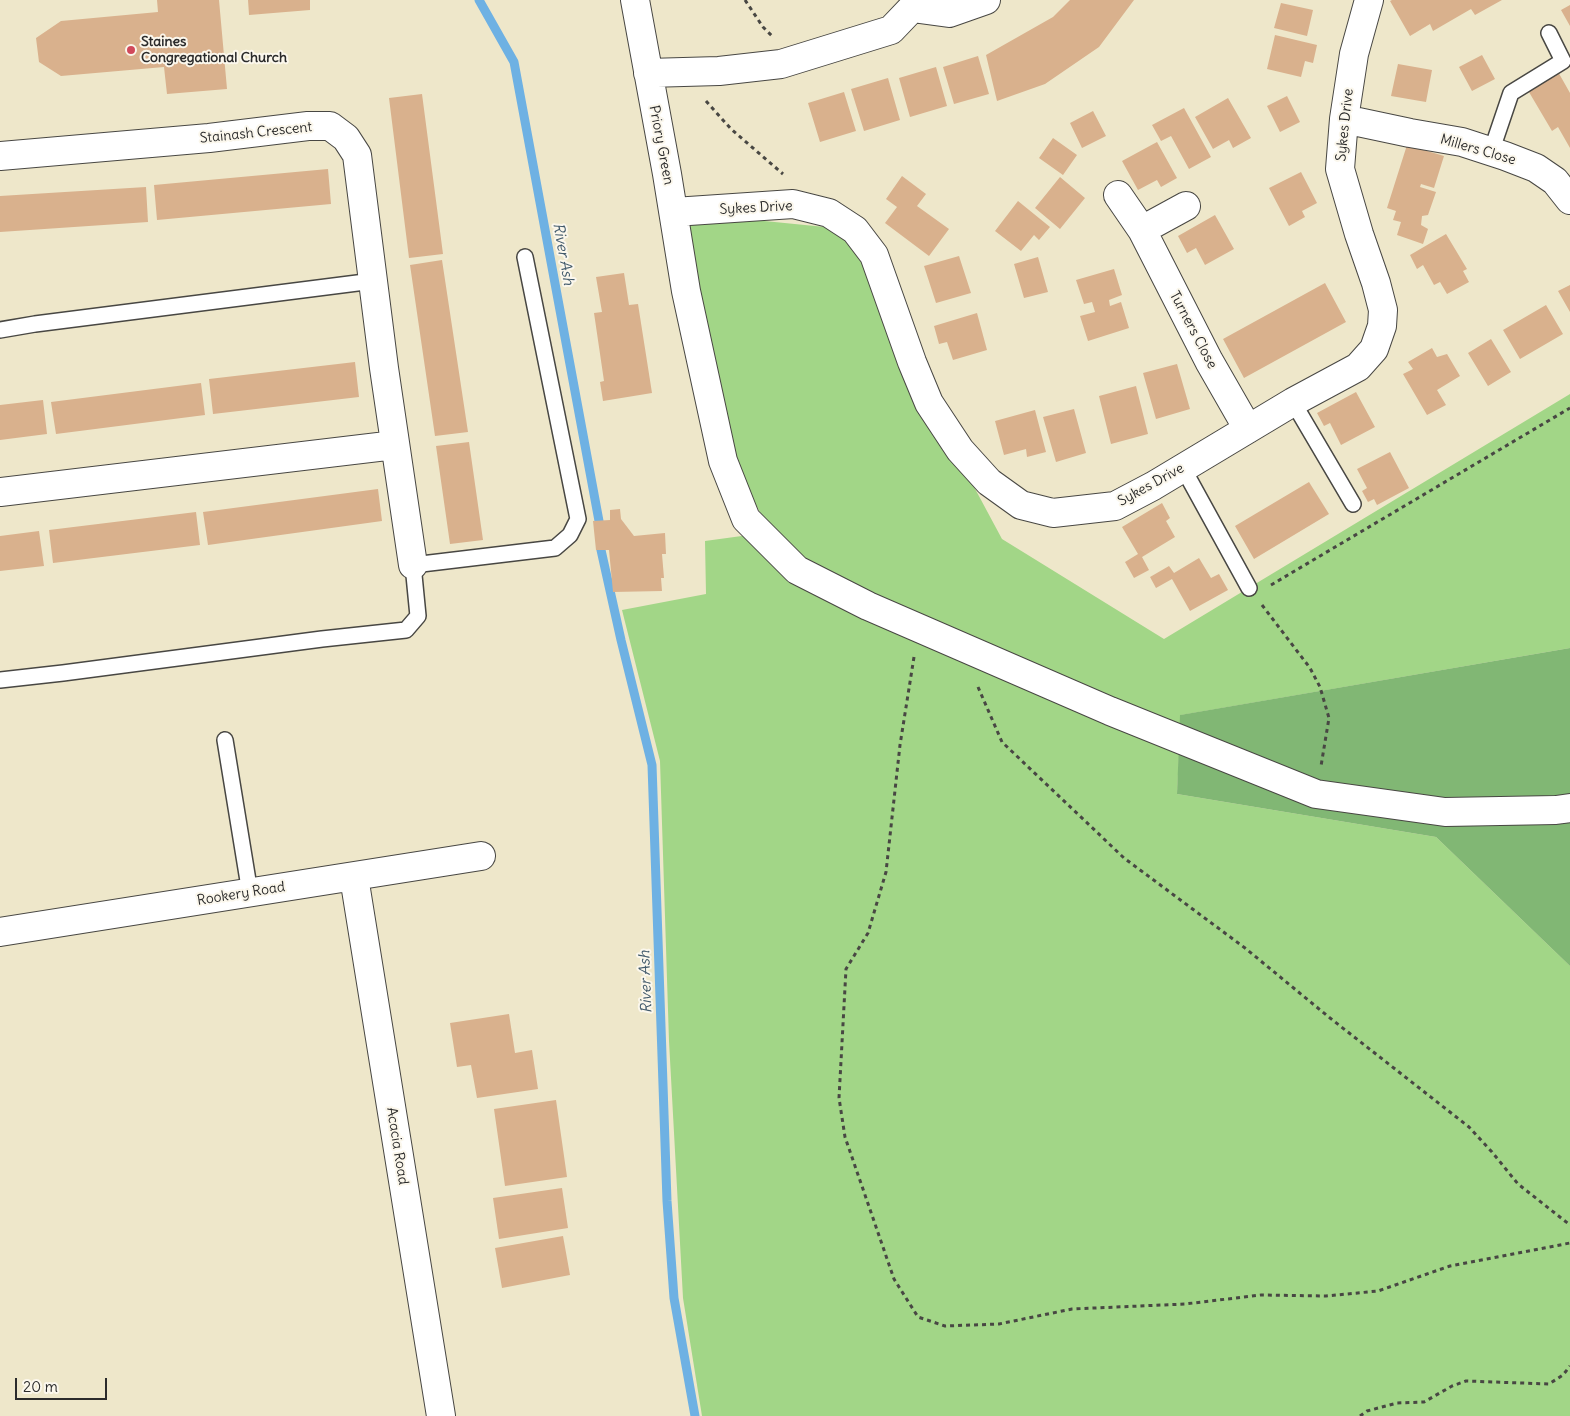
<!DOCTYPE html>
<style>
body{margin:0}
#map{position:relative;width:1570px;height:1416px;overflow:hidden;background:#eee7ca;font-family:Delius,sans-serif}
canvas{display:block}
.scale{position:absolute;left:15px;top:1378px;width:92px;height:22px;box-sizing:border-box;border:2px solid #2b2b2b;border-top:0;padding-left:6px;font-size:15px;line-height:18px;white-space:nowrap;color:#2b2b2b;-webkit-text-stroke:4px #fbf7ec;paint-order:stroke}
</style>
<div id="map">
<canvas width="1570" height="1416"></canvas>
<div class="scale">20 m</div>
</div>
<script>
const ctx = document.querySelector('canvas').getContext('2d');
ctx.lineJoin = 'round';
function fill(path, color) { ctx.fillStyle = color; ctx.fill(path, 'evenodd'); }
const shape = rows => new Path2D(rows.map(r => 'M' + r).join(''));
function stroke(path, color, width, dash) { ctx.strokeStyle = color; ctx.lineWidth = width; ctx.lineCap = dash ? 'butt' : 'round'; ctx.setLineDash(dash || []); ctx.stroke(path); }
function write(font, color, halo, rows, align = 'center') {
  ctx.font = font + ' Delius,sans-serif'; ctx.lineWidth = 4; ctx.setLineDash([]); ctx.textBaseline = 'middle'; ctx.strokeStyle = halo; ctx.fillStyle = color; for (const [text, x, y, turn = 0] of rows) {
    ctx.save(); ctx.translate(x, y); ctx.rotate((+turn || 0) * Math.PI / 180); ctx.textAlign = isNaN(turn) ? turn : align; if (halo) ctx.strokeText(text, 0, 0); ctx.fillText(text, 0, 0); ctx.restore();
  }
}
const green = shape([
 [674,212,855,230,929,403,1002,539,1164,639,1570,394,1570,648,1181,715,1177,794,1436,837,1570,966,1570,1416,702,1416,683,1298,669,1041,660,761,622,610,706,594,705,541,771,532,717,435]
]);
const forest = shape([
 [1570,648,1570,966,1436,837,1177,794,1180,715]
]);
const stream = shape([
 [479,0,514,62,599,521],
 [601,550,621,640,652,765,667,1201,674,1298,695,1416]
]);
const building = shape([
 [157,0,219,0,227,89,167,94,164,67,61,76,39,62,36,38,61,21,158,12],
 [248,0,310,0,310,10,249,15],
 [1070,0,1134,0,1099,47,1045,84,997,101,986,55,1053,17],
 [1392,0,1502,0,1475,15,1471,9,1433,31,1430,24,1410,36,1390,1],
 [1281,3,1313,10,1307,36,1274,28],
 [1570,5,1570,26,1561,10],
 [1275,35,1317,45,1313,63,1305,61,1301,77,1267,69],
 [1482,55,1495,79,1472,91,1459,67],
 [978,56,989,94,954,104,943,67],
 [1398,64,1432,70,1426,102,1391,96],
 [936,67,947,106,910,117,899,78],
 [1557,70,1570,93,1570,148,1558,127,1552,131,1526,87],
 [888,78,900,120,864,131,851,89],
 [844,92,856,131,820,142,808,103],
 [422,94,443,254,409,258,389,98],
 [1287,96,1300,122,1280,132,1267,106],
 [1228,98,1251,138,1233,148,1229,140,1213,149,1195,117],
 [1184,108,1211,157,1189,169,1171,136,1161,141,1152,125],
 [1093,111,1106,136,1082,148,1070,123],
 [1053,138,1077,155,1063,175,1039,158],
 [1157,142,1177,178,1161,187,1157,180,1138,190,1122,161],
 [1407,145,1444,156,1434,188,1421,184,1420,187,1436,192,1428,215,1422,216,1421,225,1428,229,1423,244,1397,235,1401,222,1393,220,1396,211,1387,208],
 [328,169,331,204,157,220,154,185],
 [1301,172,1317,203,1302,211,1305,217,1289,226,1269,188],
 [902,176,926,194,917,206,949,229,929,256,885,223,897,207,886,199],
 [1060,177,1085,198,1060,229,1035,208],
 [146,187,148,222,0,232,0,196],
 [1018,201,1050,227,1039,240,1034,235,1021,251,995,231],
 [1215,215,1234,249,1205,265,1196,248,1187,253,1178,236],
 [1446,234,1467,269,1463,271,1469,282,1447,294,1440,282,1434,285,1423,265,1417,269,1410,255],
 [959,256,971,293,936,303,924,266],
 [1038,257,1048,292,1024,298,1014,264],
 [442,260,468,432,435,436,410,265],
 [1114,269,1122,295,1109,300,1110,306,1121,302,1129,328,1088,341,1080,316,1095,312,1092,302,1084,304,1076,280],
 [624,273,629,305,638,304,652,393,603,401,600,382,604,381,594,313,602,312,596,277],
 [1325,283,1346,322,1244,378,1223,339],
 [1570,285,1570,312,1558,291],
 [1546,305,1563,334,1520,359,1503,330],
 [977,313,987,350,953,360,947,342,939,344,934,326],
 [1491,339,1511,372,1488,386,1468,353],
 [1432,348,1437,357,1447,354,1460,376,1437,390,1446,405,1427,415,1403,374,1413,369,1408,362],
 [355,362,359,397,213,414,209,379],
 [1177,364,1190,409,1156,419,1143,373],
 [201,383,205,415,56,434,51,402],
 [1136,386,1148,434,1111,444,1099,396],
 [1356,392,1375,427,1341,445,1330,423,1324,426,1317,413],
 [43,400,47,434,0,440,0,405],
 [1074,409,1086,453,1056,462,1043,417],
 [1035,410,1046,452,1027,457,1026,449,1004,455,995,421],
 [469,442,483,540,450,544,436,446],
 [1390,452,1409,488,1377,505,1374,499,1368,502,1362,491,1367,488,1357,469],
 [1309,482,1329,514,1254,559,1235,526],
 [378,489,382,521,208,545,203,512],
 [1162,503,1170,518,1166,521,1175,537,1142,557,1149,570,1134,578,1125,562,1138,554,1122,527],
 [620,509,621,519,634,536,665,533,666,554,662,554,664,578,661,578,662,591,613,592,609,550,596,550,593,521,610,520,610,510],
 [196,512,200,545,53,563,49,530],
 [39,531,44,566,0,571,0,536],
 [1199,558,1211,578,1219,574,1228,590,1190,611,1172,579,1156,588,1150,577,1169,566,1174,573],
 [509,1014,515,1053,532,1050,538,1089,477,1098,471,1065,457,1067,450,1023],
 [556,1100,567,1177,505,1186,494,1109],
 [562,1188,568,1228,499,1239,493,1198],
 [563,1236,570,1275,502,1288,495,1248]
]);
const path = shape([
 [745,0,763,27,772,36],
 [706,101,731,129,783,174],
 [1271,585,1570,408],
 [1262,605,1310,668,1320,687,1329,718,1321,766],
 [914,657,900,745,886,872,868,933,846,969,839,1098,845,1137,894,1279,918,1317,945,1326,999,1324,1072,1309,1185,1304,1261,1295,1326,1296,1378,1291,1450,1266,1570,1243],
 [978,687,1002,742,1124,858,1245,948,1330,1018,1469,1127,1492,1152,1518,1184,1570,1225],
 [1360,1416,1367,1411,1397,1403,1424,1402,1452,1386,1466,1381,1549,1384,1563,1375,1570,1366]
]);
const lane = shape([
 [1491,152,1511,93,1563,61,1549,33],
 [0,330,35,324,373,281],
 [1293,402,1353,504],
 [1183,468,1249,588],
 [0,680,63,673,322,639,406,630,418,616,413,565,555,548,570,535,578,519,525,257],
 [225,740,250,893]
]);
const street = shape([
 [635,0,667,174,686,291,723,461,746,519,797,570,868,606,1110,711,1316,794,1445,812,1556,810,1570,808],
 [648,73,719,71,781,64,891,30,912,8,949,13,986,0],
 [1344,119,1410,133,1462,142,1505,156,1536,168,1555,181,1570,200],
 [0,156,209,138,308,126,330,126,346,138,357,155,384,368,413,565],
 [1118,195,1142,230,1209,361,1248,429],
 [674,212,793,204,829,213,855,230,874,255,912,362,929,403,960,450,989,482,1021,505,1053,513,1115,506,1153,486,1293,402,1358,367,1374,349,1382,326,1383,310,1376,283,1359,234,1340,169,1344,119,1354,54,1369,0],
 [1142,230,1186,206],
 [0,492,395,445],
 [354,877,441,1416],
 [0,932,481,856]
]);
const markers = [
 [131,50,5,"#d1495b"]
];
const poiNames = [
 ["Staines",141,42],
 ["Congregational Church",141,58]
];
const streetNames = [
 ["Sykes Drive",1345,125,-84],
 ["Stainash Crescent",256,133,-6],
 ["Priory Green",661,145,79],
 ["Millers Close",1478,150,16],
 ["Sykes Drive",756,208,-3],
 ["Turners Close",1193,330,62],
 ["Sykes Drive",1151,485,-29],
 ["Rookery Road",241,894,-9],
 ["Acacia Road",397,1146,81]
];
const waterNames = [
 ["River Ash",563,254,80],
 ["River Ash",646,982,-92]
];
fill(green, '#a2d687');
fill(forest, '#81b774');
stroke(stream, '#6eb1e3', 9);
fill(building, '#d9b18d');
stroke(lane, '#484743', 18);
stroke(street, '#484743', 30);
stroke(path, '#484743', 3, [4, 4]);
stroke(lane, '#fff', 15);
stroke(street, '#fff', 28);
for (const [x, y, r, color] of markers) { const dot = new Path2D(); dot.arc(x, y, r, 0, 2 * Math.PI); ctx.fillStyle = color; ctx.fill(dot); stroke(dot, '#fbf7ec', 2); }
write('bold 14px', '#2b2b2b', '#fbf7ec', poiNames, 'left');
write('14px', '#2b2b2b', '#fbf7ec', streetNames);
write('italic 15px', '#425a6b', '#fbf7ec', waterNames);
</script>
